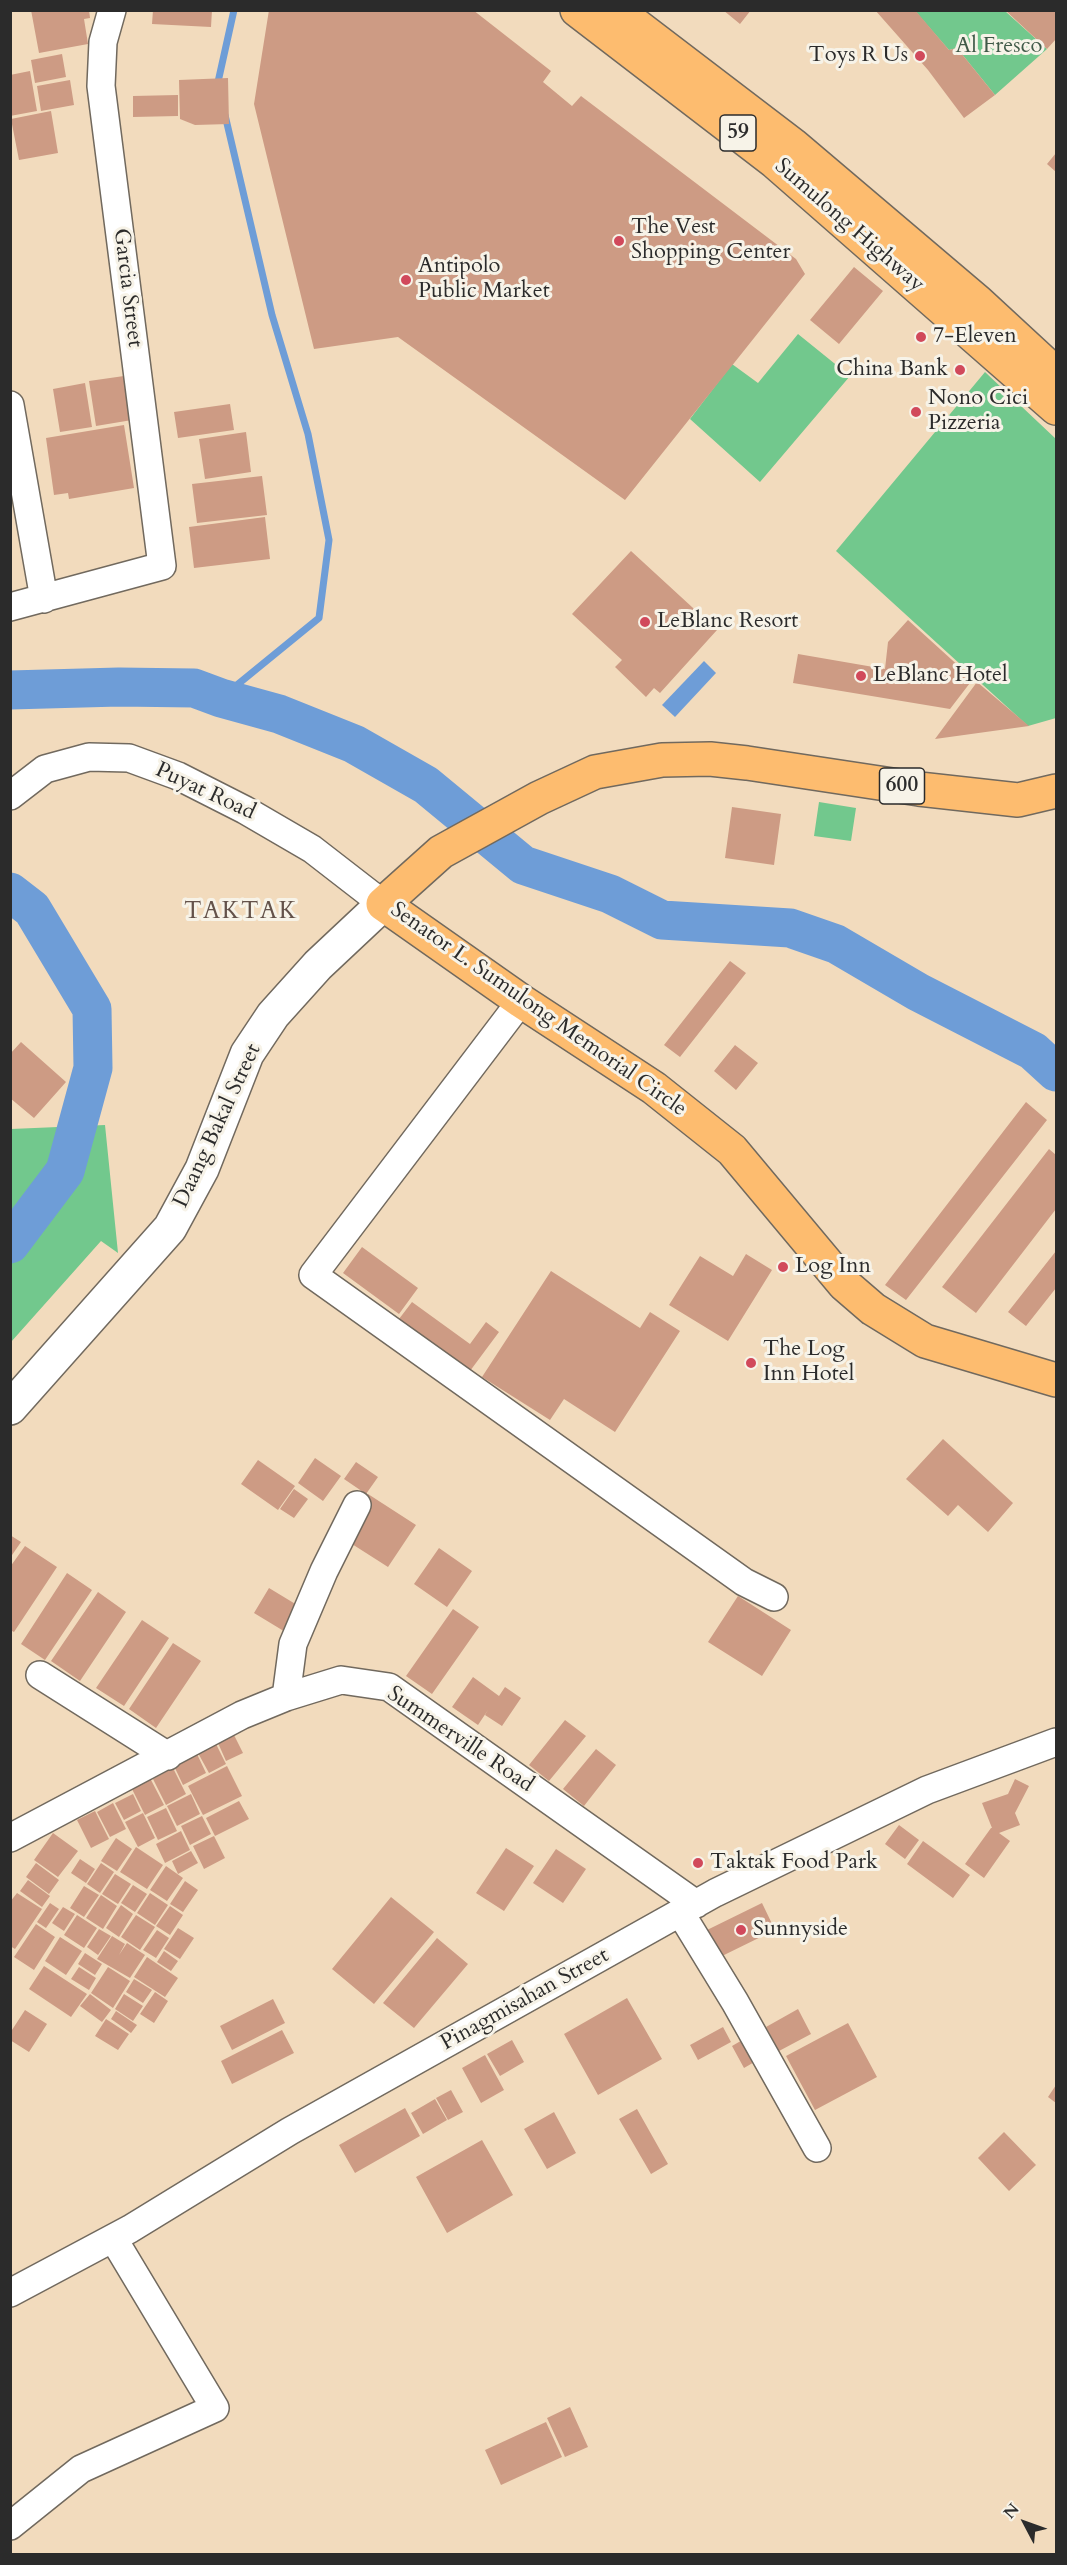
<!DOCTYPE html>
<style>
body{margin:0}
#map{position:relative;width:1067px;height:2565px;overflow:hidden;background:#f2dbbd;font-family:Cardo,serif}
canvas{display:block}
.frame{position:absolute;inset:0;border:12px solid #2b2b2b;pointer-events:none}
.north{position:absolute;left:995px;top:2493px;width:60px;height:60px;-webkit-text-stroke:4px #f7f3e8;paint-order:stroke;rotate:311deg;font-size:16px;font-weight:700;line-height:24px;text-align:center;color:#2b2b2b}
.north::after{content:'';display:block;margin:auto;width:21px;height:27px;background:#2b2b2b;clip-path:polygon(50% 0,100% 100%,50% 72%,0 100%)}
</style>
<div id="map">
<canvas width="1067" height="2565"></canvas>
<div class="frame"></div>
<div class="north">N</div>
</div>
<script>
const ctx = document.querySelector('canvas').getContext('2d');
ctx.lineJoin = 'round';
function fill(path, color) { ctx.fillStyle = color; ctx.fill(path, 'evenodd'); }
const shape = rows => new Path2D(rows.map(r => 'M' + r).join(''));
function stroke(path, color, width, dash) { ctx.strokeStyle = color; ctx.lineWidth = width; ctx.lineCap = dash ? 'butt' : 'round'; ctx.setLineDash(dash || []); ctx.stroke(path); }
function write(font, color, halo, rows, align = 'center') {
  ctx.font = font + ' Cardo,serif'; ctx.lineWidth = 6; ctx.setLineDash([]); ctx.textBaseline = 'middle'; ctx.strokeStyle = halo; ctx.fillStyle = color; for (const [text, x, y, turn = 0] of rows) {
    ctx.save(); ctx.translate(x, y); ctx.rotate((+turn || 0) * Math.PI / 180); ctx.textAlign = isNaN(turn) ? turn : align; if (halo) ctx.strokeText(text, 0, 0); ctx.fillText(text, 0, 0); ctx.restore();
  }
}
const green = shape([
 [915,11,1005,11,1047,49,995,95,957,48,949,50],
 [798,334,850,376,760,482,690,419,732,364,758,383],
 [985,372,1056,439,1056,718,1028,726,836,551],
 [819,802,856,808,851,841,814,836],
 [105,1125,118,1253,101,1241,11,1342,11,1129]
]);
const water = shape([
 [704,661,716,673,675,717,662,705]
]);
const stream = shape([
 [219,87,218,82,234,10],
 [221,698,319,618,329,540,308,434,272,315,225,115]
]);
const river = shape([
 [10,690,119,687,194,688,221,698,279,714,354,744,426,785,523,865,610,894,662,920,790,928,836,944,918,992,1033,1051,1056,1072],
 [10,892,32,909,92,1009,93,1068,65,1171,10,1244]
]);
const building = shape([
 [31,10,89,10,90,18,84,19,88,44,39,53],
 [153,10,212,10,211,27,152,24],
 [269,10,473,10,551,71,543,82,572,106,581,96,796,259,805,274,625,500,398,337,314,349,254,104],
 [723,10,751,10,740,24],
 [875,10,915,10,949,50,957,48,995,95,964,118,928,70],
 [1005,10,1056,10,1056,39,1047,49],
 [62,54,66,77,35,83,31,60],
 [30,71,37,111,10,116,10,75],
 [228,78,229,124,195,125,180,119,179,80],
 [70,80,74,105,41,111,37,86],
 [178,95,178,116,133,117,133,96],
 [51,111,58,153,19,160,11,119],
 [1056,153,1056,172,1047,164],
 [854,267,883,291,839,344,810,320],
 [131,375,138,419,96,426,89,381],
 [85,383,92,427,60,432,53,389],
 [230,404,234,430,178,438,174,412],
 [124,425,134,488,69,499,68,493,54,495,46,438],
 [246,432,251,472,205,479,199,439],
 [262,476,267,515,197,523,192,484],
 [265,517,270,559,194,568,189,527],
 [631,551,717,630,660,693,654,688,646,697,615,667,622,660,572,614],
 [908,620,973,679,950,709,793,683,798,654,885,669,888,642],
 [977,682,1029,726,935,739],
 [732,807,781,814,774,865,725,858],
 [730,961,746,973,680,1057,664,1045],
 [21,1042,66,1082,34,1118,10,1098,10,1054],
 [735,1045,758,1063,736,1090,714,1071],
 [1026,1102,1047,1120,906,1300,885,1285],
 [1049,1149,1056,1155,1056,1209,976,1313,942,1287],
 [362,1247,418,1288,399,1314,343,1273],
 [1056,1251,1056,1288,1026,1326,1008,1312],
 [746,1254,772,1270,728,1341,669,1305,700,1256,733,1276],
 [551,1271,640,1328,650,1312,680,1331,615,1432,564,1399,550,1420,482,1377],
 [412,1302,470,1344,486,1322,499,1332,470,1371,399,1319],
 [943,1439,1013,1503,988,1532,958,1505,948,1516,906,1479],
 [315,1458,341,1476,323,1501,298,1483],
 [258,1460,295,1486,278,1510,241,1484],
 [356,1462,378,1477,366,1494,344,1479],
 [294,1489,308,1499,294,1518,280,1509],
 [368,1494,416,1525,388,1567,341,1537],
 [10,1535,21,1542,10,1558],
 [25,1546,57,1567,14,1632,10,1630,10,1567],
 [439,1548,472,1571,447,1607,414,1584],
 [67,1573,92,1590,45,1660,21,1644],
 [269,1588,302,1608,287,1633,254,1613],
 [98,1592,126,1612,80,1681,51,1661],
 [738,1596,791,1630,762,1676,708,1642],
 [453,1609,479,1627,432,1694,406,1676],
 [142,1620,169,1638,124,1706,96,1688],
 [173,1643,201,1661,156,1728,129,1709],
 [473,1677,499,1696,505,1687,521,1698,502,1726,485,1715,488,1710,478,1725,452,1707],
 [565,1720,586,1736,549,1781,529,1765],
 [234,1735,243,1753,226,1761,218,1743],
 [216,1744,226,1764,209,1773,198,1753],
 [596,1749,616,1765,584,1806,563,1789],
 [197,1754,206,1773,183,1785,174,1766],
 [227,1766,242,1796,203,1815,188,1786],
 [173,1768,186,1794,166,1805,153,1779],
 [150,1778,164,1805,145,1815,131,1787],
 [1015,1779,1029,1786,1015,1813,1020,1825,999,1833,1010,1841,984,1878,965,1864,991,1828,992,1828,982,1803,1008,1794],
 [133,1794,141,1811,124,1820,115,1803],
 [191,1794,200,1814,177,1826,167,1806],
 [239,1801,249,1819,215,1836,206,1818],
 [113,1803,126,1829,110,1837,97,1812],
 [166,1808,177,1831,158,1840,147,1817],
 [95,1811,109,1839,91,1848,77,1820],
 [143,1813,155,1838,138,1847,125,1822],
 [202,1816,211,1834,190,1845,181,1826],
 [899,1825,919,1840,905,1859,885,1844],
 [181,1831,190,1850,165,1863,156,1844],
 [53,1833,78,1851,58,1877,34,1860],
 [214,1836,225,1858,204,1869,193,1846],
 [116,1838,132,1849,117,1871,101,1861],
 [923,1841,970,1875,953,1898,907,1864],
 [136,1847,163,1865,147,1889,120,1872],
 [506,1848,534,1866,504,1911,476,1893],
 [556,1849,586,1869,563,1903,533,1883],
 [191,1851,198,1863,178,1874,172,1861],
 [80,1859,95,1869,86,1883,71,1873],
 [36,1863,59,1880,49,1894,26,1877],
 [101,1863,114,1872,100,1893,87,1884],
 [166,1866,183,1878,167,1901,150,1890],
 [115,1874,131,1884,118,1904,102,1894],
 [28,1880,50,1896,42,1907,20,1891],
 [185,1881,198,1890,183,1912,170,1904],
 [133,1885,147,1894,135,1912,121,1903],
 [84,1886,99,1895,84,1917,70,1908],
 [17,1893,42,1909,15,1949,10,1946,10,1902],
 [150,1893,168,1905,155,1925,137,1913],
 [101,1895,117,1906,103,1929,86,1918],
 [391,1897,434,1932,374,2004,332,1969],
 [50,1903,59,1909,46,1928,37,1922],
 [762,1903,775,1930,720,1957,707,1930],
 [121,1905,133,1914,119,1937,106,1928],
 [170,1906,183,1915,170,1935,156,1926],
 [63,1907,75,1914,64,1931,52,1923],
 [77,1915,97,1928,84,1948,64,1935],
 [136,1915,155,1927,140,1950,121,1937],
 [36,1924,55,1937,34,1970,14,1957],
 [178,1928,194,1938,180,1959,164,1949],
 [99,1929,111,1936,98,1955,87,1947],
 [157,1930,169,1938,156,1958,143,1950],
 [112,1936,125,1944,119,1955,127,1943,145,1955,130,1978,97,1959],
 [60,1937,82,1951,66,1975,45,1961],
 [437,1938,468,1964,414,2028,383,2003],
 [164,1951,178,1961,171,1971,157,1962],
 [85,1953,102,1964,95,1975,78,1964],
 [147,1957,178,1978,165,1997,134,1977],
 [44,1966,87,1994,71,2017,29,1989],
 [79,1967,96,1978,89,1990,71,1979],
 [108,1967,130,1981,113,2008,91,1993],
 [134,1979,152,1990,143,2003,126,1992],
 [155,1992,168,2001,154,2023,140,2014],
 [90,1994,111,2010,102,2022,80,2006],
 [124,1994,143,2006,133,2021,115,2009],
 [627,1998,662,2059,598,2095,564,2034],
 [273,1999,285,2023,232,2050,220,2026],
 [798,2009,811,2034,779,2051,766,2027],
 [25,2010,47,2024,29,2052,10,2040,10,2033],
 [116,2011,137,2025,131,2033,111,2019],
 [106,2019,129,2034,118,2050,95,2036],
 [848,2023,877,2077,815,2110,786,2056],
 [723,2027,731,2042,698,2060,690,2045],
 [282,2030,294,2053,232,2084,221,2061],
 [751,2035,763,2057,744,2068,732,2046],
 [512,2040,524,2062,500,2076,487,2054],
 [485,2055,504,2090,481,2103,462,2068],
 [1056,2085,1056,2103,1048,2097],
 [451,2090,463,2112,448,2120,436,2098],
 [435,2099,447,2120,423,2134,411,2113],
 [405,2108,420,2136,355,2173,339,2145],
 [637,2109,668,2164,651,2174,619,2119],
 [554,2112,576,2153,547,2169,524,2129],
 [1004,2132,1036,2165,1009,2191,978,2158],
 [482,2140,513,2195,447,2233,416,2177],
 [570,2407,588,2447,565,2457,547,2418],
 [546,2422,562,2457,501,2485,485,2450]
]);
const minor = shape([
 [10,405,44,599],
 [10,607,162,566,101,86,103,42,112,10],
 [10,796,45,769,89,757,129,758,178,776,245,810,312,849,383,904],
 [521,1001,313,1275,744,1582,774,1597],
 [40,1675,168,1756],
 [286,1697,293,1644,324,1571,357,1505],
 [10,1838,242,1715,286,1697,341,1680,389,1687,696,1904],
 [680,1912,735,2002,817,2148],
 [10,2293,130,2229,290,2131,715,1893,927,1790,1056,1742],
 [10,2526,81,2469,215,2408,113,2238]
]);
const tertiary = shape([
 [10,1408,170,1228,202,1169,247,1054,273,1015,318,965,383,904]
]);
const primary = shape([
 [577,10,775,162,1056,408],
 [616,10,793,145,978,302,1056,374],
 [1056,791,1018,800,919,789,747,763,710,759,662,760,595,772,539,798,441,852,383,904,521,1001,654,1088,732,1150,844,1284,873,1309,925,1341,1056,1380]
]);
const markers = [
 [920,56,6,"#d1495b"],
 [619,241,6,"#d1495b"],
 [406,280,6,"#d1495b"],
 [921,337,6,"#d1495b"],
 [960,370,6,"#d1495b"],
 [916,412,6,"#d1495b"],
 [645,622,6,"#d1495b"],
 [861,676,6,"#d1495b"],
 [783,1267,6,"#d1495b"],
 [751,1363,6,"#d1495b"],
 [698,1863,6,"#d1495b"],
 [741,1930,6,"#d1495b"]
];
const shields = [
 [738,133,36],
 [902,786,45]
];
const shieldNames = [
 ["59",738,133],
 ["600",902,786]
];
const parkNames = [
 ["Al Fresco",999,47]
];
const poiNames = [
 ["Toys R Us",908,56,"right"],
 ["The Vest",631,228],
 ["Shopping Center",631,253],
 ["Antipolo",418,267],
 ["Public Market",418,292],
 ["7-Eleven",933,337],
 ["China Bank",948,370,"right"],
 ["Nono Cici",928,399],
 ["Pizzeria",928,424],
 ["LeBlanc Resort",657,622],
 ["LeBlanc Hotel",873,676],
 ["Log Inn",795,1267],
 ["The Log",763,1350],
 ["Inn Hotel",763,1375],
 ["Taktak Food Park",710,1863],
 ["Sunnyside",753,1930]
];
const streetNames = [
 ["Sumulong Highway",849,226,41],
 ["Garcia Street",127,288,83],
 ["Puyat Road",205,792,25],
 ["Senator L. Sumulong Memorial Circle",538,1010,35],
 ["Daang Bakal Street",218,1126,-65],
 ["Summerville Road",460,1740,34],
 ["Pinagmisahan Street",525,2000,-29]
];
const neighbourhoodNames = [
 ["TAKTAK",241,912]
];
fill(green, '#72c88d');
fill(water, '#6e9dd7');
stroke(stream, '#6e9dd7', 7);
stroke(river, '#6e9dd7', 39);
fill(building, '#cd9b84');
stroke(minor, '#71695e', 30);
stroke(tertiary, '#71695e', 36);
stroke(primary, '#71695e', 36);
stroke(minor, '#fff', 27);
stroke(tertiary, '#fff', 33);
stroke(primary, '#fdbc6f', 33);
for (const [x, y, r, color] of markers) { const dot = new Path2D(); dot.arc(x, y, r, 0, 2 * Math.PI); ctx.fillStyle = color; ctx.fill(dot); stroke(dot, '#f7f3e8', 2); }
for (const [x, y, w] of shields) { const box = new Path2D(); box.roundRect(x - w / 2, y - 18, w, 36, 4.5); ctx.fillStyle = '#f7f3e8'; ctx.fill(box); stroke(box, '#2b2b2b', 1.5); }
write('bold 21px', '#2b2b2b', null, shieldNames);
write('22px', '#405a48', '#f7f3e8', parkNames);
write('22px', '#2b2b2b', '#f7f3e8', poiNames, 'left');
write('22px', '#2b2b2b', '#f7f3e8', streetNames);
ctx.letterSpacing = '1.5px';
write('24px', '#64524a', '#f7f3e8', neighbourhoodNames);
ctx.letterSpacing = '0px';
</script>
